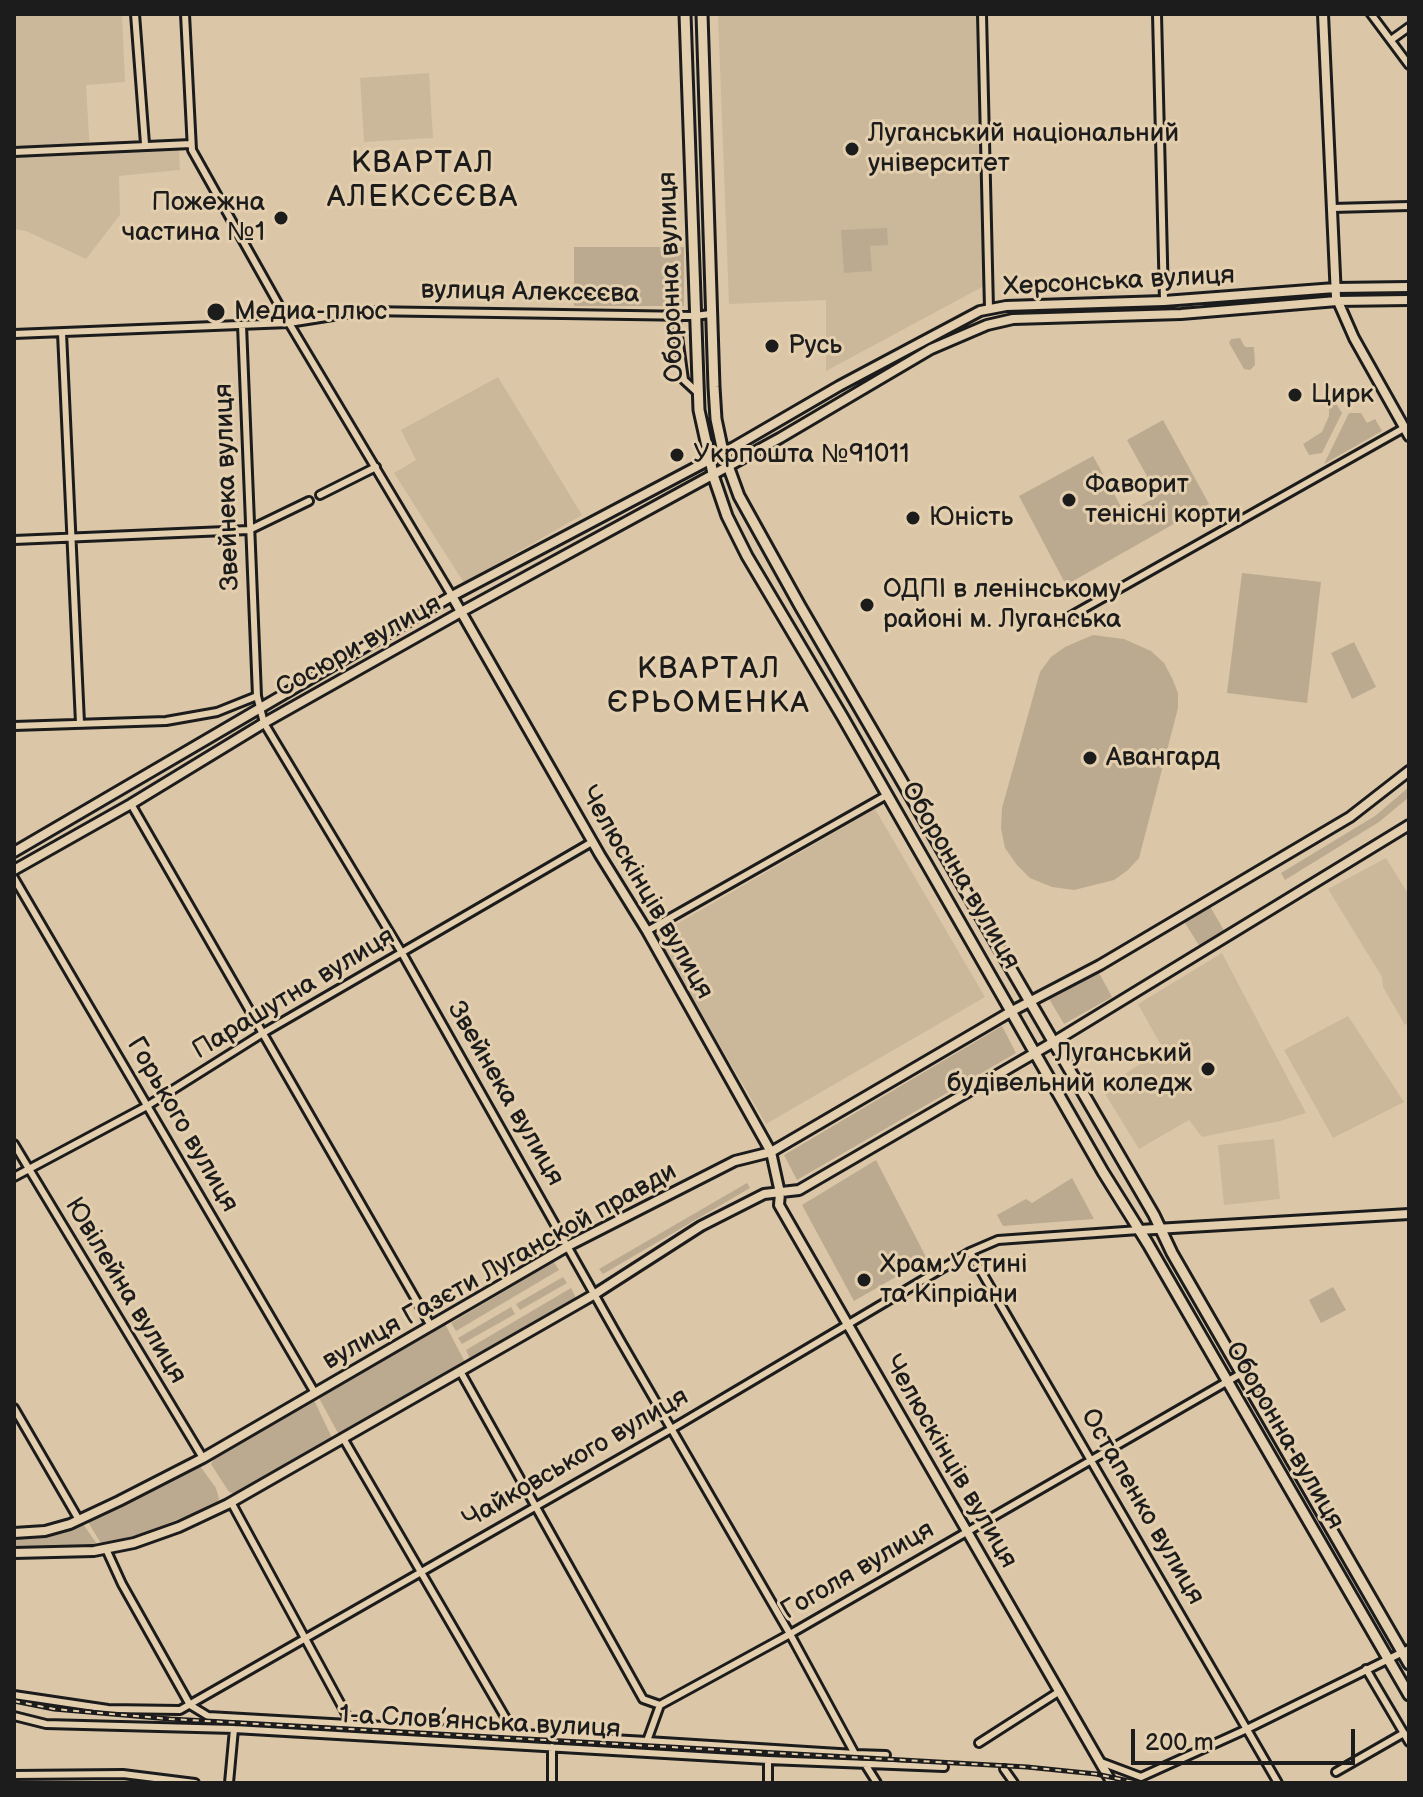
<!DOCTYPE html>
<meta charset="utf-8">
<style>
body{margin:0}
#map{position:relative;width:1423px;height:1797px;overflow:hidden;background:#dbc7a7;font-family:"Balsamiq Sans",sans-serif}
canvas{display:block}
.frame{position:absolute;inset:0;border:16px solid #1c1c1c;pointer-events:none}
.scale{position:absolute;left:1131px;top:1729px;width:224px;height:36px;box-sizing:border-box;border:4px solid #1c1c1c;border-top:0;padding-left:10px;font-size:24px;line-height:28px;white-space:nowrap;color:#1c1c1c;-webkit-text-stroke:6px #e3cead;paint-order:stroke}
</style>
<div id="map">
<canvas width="1423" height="1797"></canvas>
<div class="frame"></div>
<div class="scale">200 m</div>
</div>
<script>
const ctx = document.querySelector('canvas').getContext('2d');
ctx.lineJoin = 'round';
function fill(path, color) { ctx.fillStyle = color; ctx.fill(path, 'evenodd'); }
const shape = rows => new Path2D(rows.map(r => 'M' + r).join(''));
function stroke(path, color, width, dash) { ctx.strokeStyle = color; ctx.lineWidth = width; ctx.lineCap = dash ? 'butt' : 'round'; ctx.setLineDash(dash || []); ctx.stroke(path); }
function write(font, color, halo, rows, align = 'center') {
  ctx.font = font + ' "Balsamiq Sans",sans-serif'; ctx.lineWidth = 6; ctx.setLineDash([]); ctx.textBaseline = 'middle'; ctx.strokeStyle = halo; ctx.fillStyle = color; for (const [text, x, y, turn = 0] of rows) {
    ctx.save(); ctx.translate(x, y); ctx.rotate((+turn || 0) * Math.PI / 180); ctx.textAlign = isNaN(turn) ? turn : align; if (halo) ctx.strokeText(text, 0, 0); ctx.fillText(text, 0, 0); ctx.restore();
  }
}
const built = shape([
 [14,14,122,14,125,82,86,85,90,153,179,150,180,170,119,176,120,215,86,259,26,231,14,229],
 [718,14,976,14,984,286,826,371,826,300,729,304],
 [429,73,433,138,364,142,360,78],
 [498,377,582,515,464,583,394,473,416,460,401,430],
 [875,809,985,997,766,1124,656,936],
 [1386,858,1409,895,1409,1023,1405,1025,1383,987,1382,977,1328,889],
 [1222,953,1306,1113,1280,1121,1202,1137,1189,1120,1139,1149,1102,1089,1163,1049,1138,1004],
 [1348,1016,1404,1102,1333,1138,1284,1050],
 [1274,1139,1280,1199,1224,1205,1218,1145]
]);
const green = shape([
 [887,228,888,245,870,246,872,271,844,273,841,230],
 [574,247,684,247,684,306,574,306],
 [1240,338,1245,347,1254,347,1255,365,1250,370,1244,369,1229,343,1231,339],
 [1333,399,1342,413,1322,453,1309,455,1303,444,1322,432,1329,416,1329,400],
 [1349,413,1361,413,1367,423,1375,419,1382,431,1324,464],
 [1163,420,1209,504,1066,585,1019,496,1093,456,1125,514,1158,496,1127,440],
 [1242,573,1321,582,1307,703,1227,693],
 [1093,635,1124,639,1151,651,1164,663,1172,678,1178,693,1178,708,1139,858,1128,870,1114,880,1074,890,1052,887,1030,878,1017,865,1005,848,1001,828,1002,808,1040,672,1051,657,1065,647],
 [1354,642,1376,687,1352,699,1331,653],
 [1409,787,1409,797,1379,822,1285,880,1281,873,1375,816],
 [1208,903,1225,932,1200,947,1182,918],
 [1097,969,1112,997,1064,1024,1048,997],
 [1002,1026,1016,1053,797,1180,784,1155],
 [876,1160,927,1259,854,1301,802,1205],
 [1072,1178,1094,1219,1003,1226,997,1215,1026,1199,1032,1203],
 [747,1183,750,1188,603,1274,599,1269],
 [554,1262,559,1270,456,1331,451,1323],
 [563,1277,567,1283,520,1310,516,1304],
 [1333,1287,1346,1310,1321,1323,1309,1300],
 [571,1288,576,1298,470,1359,466,1350],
 [511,1307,515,1314,462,1344,458,1338],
 [445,1324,465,1362,339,1435,319,1398],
 [314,1400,332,1438,235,1494,229,1492,211,1464,217,1455],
 [200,1466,216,1488,219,1499,215,1505,140,1534,102,1545,88,1522],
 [83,1524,97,1544,71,1549,14,1549,14,1538,56,1534]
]);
const street = shape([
 [135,14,145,144],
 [185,14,192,150,289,323,452,596],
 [982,14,989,309],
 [1157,14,1164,301],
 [1371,14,1409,65],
 [1391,40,1409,27],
 [14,152,191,144],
 [1332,208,1409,206],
 [675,314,684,380,698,393],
 [242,325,257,696],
 [62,333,80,723],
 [14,334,289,323,364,311,695,316,710,314],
 [320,495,376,467],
 [14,540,249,530,309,501],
 [1060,622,1404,428],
 [14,726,166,721,217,712,257,696,264,723,402,953,620,1340,790,1634,855,1754,886,1755],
 [131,804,431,1326],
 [14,878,315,1393],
 [647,931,887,795],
 [14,1144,203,1458],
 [14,1177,147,1106,263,1033,592,842],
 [970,1252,1278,1783],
 [460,1371,643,1699,660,1705],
 [14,1408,79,1520],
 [343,1438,515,1734],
 [231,1502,352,1725],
 [106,1549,122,1584,190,1705,208,1716,647,1741,660,1705],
 [1366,1669,1409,1742],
 [14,1695,108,1709,180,1710,673,1428,970,1252,998,1240,1139,1230],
 [660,1705,790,1634,1242,1373],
 [14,1716,46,1724,234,1729,768,1760,944,1767],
 [647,1741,855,1754],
 [979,1743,1060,1691],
 [552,1747,552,1783],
 [768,1760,768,1783],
 [1101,1762,1141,1777,1247,1729,1409,1649],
 [865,1764,877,1783],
 [1004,1769,1014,1783],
 [1336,1772,1404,1733],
 [14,1775,123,1774,195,1783],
 [229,1783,234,1729]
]);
const secondary = shape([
 [1323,14,1336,297,1354,338,1409,436],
 [452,596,600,855,647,931,771,1152,780,1193,779,1205,1112,1783],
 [14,852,452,596,734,447,839,386,980,311,1006,306,1164,301,1335,288,1409,287],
 [14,870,131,804,264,723,461,612,780,438,931,349,987,325,1013,319,1181,314,1337,301,1409,300],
 [1139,1230,1409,1214],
 [14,1533,45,1531,70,1524,119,1501,203,1458,568,1246,735,1161,771,1152,1012,1011,1100,965,1350,817,1409,771],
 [14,1553,94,1551,134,1543,179,1527,228,1504,595,1294,701,1226,764,1194,799,1190,1052,1043,1409,825]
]);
const primary = shape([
 [685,14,699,410,714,478,727,516,747,556,842,716,1103,1172,1148,1244,1409,1695],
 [702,14,714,387,716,419,723,452,739,496,800,606,1154,1215,1172,1253,1409,1664]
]);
const rail = shape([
 [14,1701,54,1709,170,1719,1027,1767,1096,1774,1138,1783]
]);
const markers = [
 [852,149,8,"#1c1c1c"],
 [281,218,8,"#1c1c1c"],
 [216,312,10,"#1c1c1c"],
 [772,346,8,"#1c1c1c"],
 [1295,395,8,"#1c1c1c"],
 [677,455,8,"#1c1c1c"],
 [1069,500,8,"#1c1c1c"],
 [913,518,8,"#1c1c1c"],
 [867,605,8,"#1c1c1c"],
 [1090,758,8,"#1c1c1c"],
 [1208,1069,8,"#1c1c1c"],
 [864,1280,8,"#1c1c1c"]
];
const poiNames = [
 ["Луганський національний",868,134],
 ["університет",868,164],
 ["Пожежна",265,203,"right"],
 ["частина №1",265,233,"right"],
 ["Медиа-плюс",234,312],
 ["Русь",788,346],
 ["Цирк",1311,395],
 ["Укрпошта №91011",693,455],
 ["Фаворит",1085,485],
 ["тенісні корти",1085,515],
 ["Юність",929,518],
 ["ОДПІ в ленінському",883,590],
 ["районі м. Луганська",883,620],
 ["Авангард",1106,758],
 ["Луганський",1192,1054,"right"],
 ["будівельний коледж",1192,1084,"right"],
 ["Храм Устині",880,1265],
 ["та Кіпріани",880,1295]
];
const streetNames = [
 ["Оборонна вулиця",672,277,-92],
 ["Херсонська вулиця",1119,282,-3],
 ["вулиця Алексєєва",530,293,1],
 ["Звейнека вулиця",228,487,-92],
 ["Сосюри вулиця",359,647,-29],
 ["Оборонна вулиця",960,876,60],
 ["Челюскінців вулиця",646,893,60],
 ["Парашутна вулиця",294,994,-31],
 ["Звейнека вулиця",505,1094,60],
 ["Горького вулиця",182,1125,60],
 ["вулиця Газєти Луганской правди",500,1267,-29],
 ["Ювілейна вулиця",125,1291,59],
 ["Оборонна вулиця",1284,1436,60],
 ["Чайковського вулиця",576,1459,-30],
 ["Челюскінців вулиця",950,1462,60],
 ["Остапенко вулиця",1142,1507,60],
 ["Гоголя вулиця",858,1571,-30],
 ["1-а Слов’янська вулиця",480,1723,3]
];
const quarterNames = [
 ["КВАРТАЛ",423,164],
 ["АЛЕКСЄЄВА",423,198],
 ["КВАРТАЛ",709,670],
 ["ЄРЬОМЕНКА",709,704]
];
fill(built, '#cbb89b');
fill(green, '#bbaa90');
stroke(street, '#1c1c1c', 12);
stroke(secondary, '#1c1c1c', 14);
stroke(primary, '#1c1c1c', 15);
stroke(street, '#e3cead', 6);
stroke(secondary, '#e3cead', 8);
stroke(primary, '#e3cead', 9);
stroke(rail, '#1c1c1c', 5);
stroke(rail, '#e3cead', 2, [6]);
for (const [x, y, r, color] of markers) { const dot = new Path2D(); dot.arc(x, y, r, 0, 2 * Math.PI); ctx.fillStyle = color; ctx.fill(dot); stroke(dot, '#e3cead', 3); }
write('26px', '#1c1c1c', '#e3cead', poiNames, 'left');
write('26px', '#1c1c1c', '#e3cead', streetNames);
ctx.letterSpacing = '2px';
write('30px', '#1c1c1c', '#e3cead', quarterNames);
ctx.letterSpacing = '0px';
</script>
